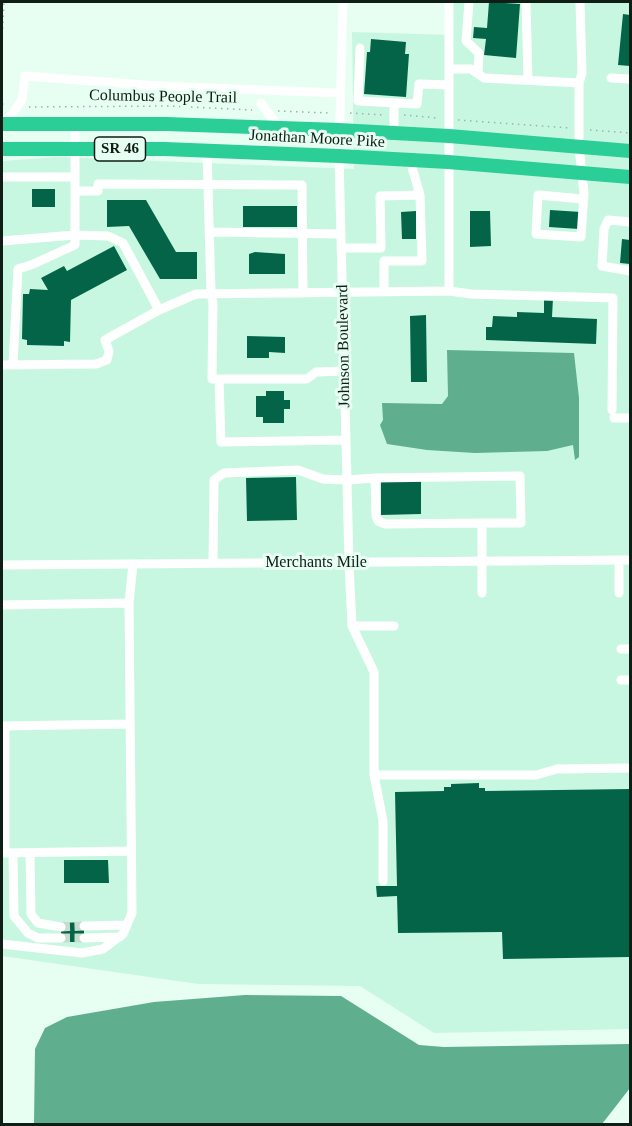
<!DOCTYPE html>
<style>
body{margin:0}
#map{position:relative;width:632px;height:1126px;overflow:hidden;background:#e7fef2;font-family:"Times New Roman",serif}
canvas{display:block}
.frame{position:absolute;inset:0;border:3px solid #0f1d17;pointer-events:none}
</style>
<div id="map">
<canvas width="632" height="1126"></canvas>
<div class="frame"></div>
</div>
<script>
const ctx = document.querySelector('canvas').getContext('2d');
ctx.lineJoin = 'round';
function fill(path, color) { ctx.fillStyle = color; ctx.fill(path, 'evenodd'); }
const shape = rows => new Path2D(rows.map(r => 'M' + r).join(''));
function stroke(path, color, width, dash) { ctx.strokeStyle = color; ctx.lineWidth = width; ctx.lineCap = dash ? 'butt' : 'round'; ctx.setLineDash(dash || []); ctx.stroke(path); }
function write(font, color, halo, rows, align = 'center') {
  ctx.font = font + ' "Times New Roman",serif'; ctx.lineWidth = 6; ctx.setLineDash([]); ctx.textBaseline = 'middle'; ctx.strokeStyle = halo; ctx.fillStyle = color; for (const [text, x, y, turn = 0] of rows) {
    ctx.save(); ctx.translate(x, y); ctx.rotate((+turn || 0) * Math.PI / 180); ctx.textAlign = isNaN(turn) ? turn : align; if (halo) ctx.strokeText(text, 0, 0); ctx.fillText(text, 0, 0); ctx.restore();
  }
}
const built = shape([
 [453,2,630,2,630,1029,434,1033,360,986,198,984,2,956,2,161,59,157,354,169,352,32,452,35]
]);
const water = shape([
 [447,350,574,353,579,398,579,457,575,460,573,445,547,451,475,453,427,450,387,444,380,425,383,420,382,403,442,404,448,396],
 [245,995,341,996,419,1045,444,1047,630,1044,630,1088,602,1124,34,1124,35,1049,45,1028,67,1017,154,1002]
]);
const building = shape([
 [489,2,520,4,516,58,484,55,486,39,473,38,474,27,487,28],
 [623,14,630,15,630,66,618,65],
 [371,39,406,42,405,54,409,54,406,97,364,94,367,52,370,52],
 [32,189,55,189,55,207,32,207],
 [107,200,146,200,176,252,197,252,197,279,160,279,129,226,107,227],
 [243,206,297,206,297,227,243,227],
 [550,210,581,212,579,229,549,227],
 [416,211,416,239,402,239,401,212],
 [470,211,490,211,491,246,470,247],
 [622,239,630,240,630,264,620,263],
 [114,246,127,270,71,300,70,342,64,341,64,346,27,345,27,340,22,339,23,294,29,294,30,289,48,290,41,278,64,266,67,271],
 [255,252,285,254,285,274,249,274,249,254],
 [544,298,553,298,552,317,597,319,596,344,486,340,486,327,492,327,493,316,517,317,517,312,544,313],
 [426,315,427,382,411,382,410,316],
 [247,336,285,337,285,353,269,352,269,358,247,358],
 [266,391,284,391,284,400,290,400,290,409,284,409,284,423,263,423,263,417,256,417,256,396,266,396],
 [296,477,297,520,247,521,246,478],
 [421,480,421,514,381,515,381,481],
 [479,783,479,788,485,788,485,791,630,789,630,957,503,959,502,932,398,933,397,896,377,897,376,886,397,886,395,792,444,791,444,787,451,787,451,784],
 [64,860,108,860,109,883,64,883],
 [84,922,84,942,61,942,61,923]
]);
const minorTunnel = shape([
 [61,927,84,926],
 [61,938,84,938]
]);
const path = shape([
 [2,41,4,2],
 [2,104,7,105],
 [29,107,170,106,252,110],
 [278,111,330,113],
 [350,113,384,115],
 [404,115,438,118],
 [458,120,570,128],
 [590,130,630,133]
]);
const minor = shape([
 [343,2,339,156,349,563,352,626,374,672,374,775,383,821,383,881],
 [469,2,466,41,479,53,478,73],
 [526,2,528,80],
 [360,48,358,101,417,104,419,84,449,85],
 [449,69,471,69,484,78,579,83,579,147,584,193,581,237,536,234,538,195,583,199],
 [611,78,630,79],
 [579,83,582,73,580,2],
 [261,103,279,128],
 [2,123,13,113,22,100,25,76,160,86,339,93],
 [394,133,394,103],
 [207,151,211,293,213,303,212,379,307,379,316,372,344,371],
 [410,160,420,195],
 [2,177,75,177],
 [75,191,98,191,98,184,302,185,303,293],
 [630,222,608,220,604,229,602,266,630,271],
 [209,232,341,234],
 [2,241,75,235,75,124],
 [341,248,381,248,380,196,420,195,422,261,384,261,384,292],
 [449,291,449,2],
 [13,364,18,269,31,265,75,245,75,235,108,236,123,243,159,310],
 [2,365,96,364,107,360,109,351,105,340,159,310,196,294,449,291,471,294,613,298,612,410],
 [219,379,221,442,346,440],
 [614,418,630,418],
 [375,478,520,476,521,523,482,523],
 [619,560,619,593],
 [213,563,214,480,224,473,298,470,323,479,347,480,375,478,376,516,378,521,385,524,482,523,482,593],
 [2,565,630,560],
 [2,605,129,603],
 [352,626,394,626],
 [621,649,630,649],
 [621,680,630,680],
 [2,726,130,724],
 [5,727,5,853,131,851],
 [374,775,536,775,557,769,630,768],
 [13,853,14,916,28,933,38,938,61,938],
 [30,853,31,914,38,923,61,927],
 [84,926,127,925],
 [84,938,120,937],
 [2,944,82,953,103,949,123,934,132,913,129,603,133,564]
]);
const highway = shape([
 [2,124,166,124,339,130,449,136,630,151],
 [2,149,165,149,339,156,448,162,630,177]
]);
const shields = [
 [120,149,51]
];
const shieldNames = [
 ["SR 46",120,149]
];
const streetNames = [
 ["Columbus People Trail",163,97,1],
 ["Jonathan Moore Pike",317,139,3],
 ["Johnson Boulevard",344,346,-91],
 ["Merchants Mile",316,563]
];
fill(built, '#c8f7e1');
fill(water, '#5fae8d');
fill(building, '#046447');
stroke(minorTunnel, '#c7dcd1', 9, [9, 4.5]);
stroke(path, '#9db1a7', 1.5, [1.5, 4.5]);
stroke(minor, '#fff', 9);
stroke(highway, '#2cce98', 14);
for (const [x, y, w] of shields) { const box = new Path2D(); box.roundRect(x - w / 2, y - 12, w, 24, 4.5); ctx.fillStyle = '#e7fef2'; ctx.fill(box); stroke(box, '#0f1d17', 1.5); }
write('bold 15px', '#0f1d17', null, shieldNames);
write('16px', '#0f1d17', '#e7fef2', streetNames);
</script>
